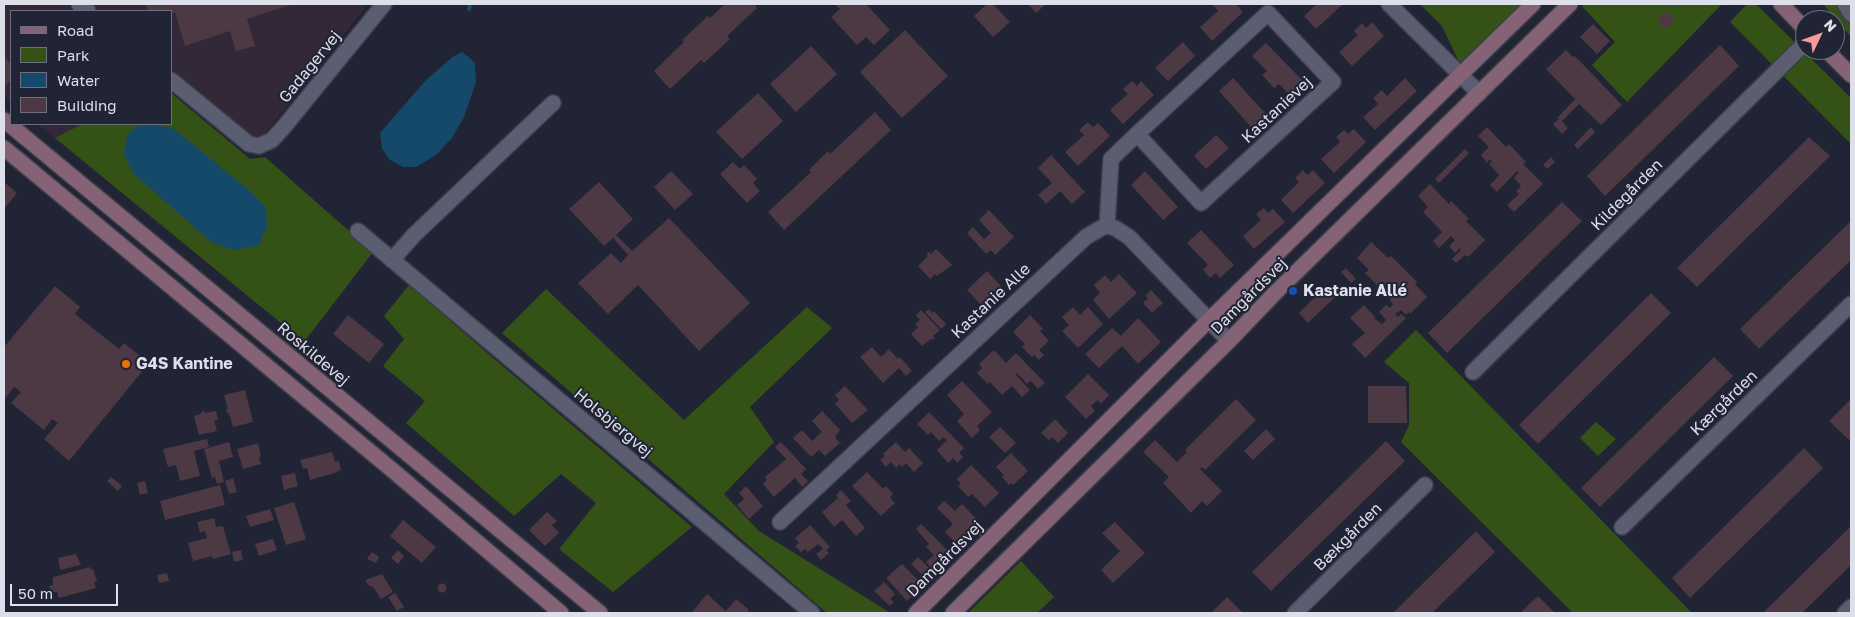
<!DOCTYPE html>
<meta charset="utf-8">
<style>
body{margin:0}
#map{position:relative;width:1855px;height:617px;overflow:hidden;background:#212434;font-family:"Golos Text",sans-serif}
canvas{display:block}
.frame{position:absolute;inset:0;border:5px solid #dddfeb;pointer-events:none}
.legend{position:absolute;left:10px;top:10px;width:162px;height:115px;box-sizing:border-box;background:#212434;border:1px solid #6c6f7d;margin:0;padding:6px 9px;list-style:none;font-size:15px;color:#dddfeb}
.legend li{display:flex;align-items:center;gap:10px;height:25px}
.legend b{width:25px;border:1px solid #6c6f7d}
.north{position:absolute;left:1795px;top:10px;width:50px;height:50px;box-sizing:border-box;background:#212434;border:1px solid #6c6f7d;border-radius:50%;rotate:48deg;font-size:14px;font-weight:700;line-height:20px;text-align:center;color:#dddfeb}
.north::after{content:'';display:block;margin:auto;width:18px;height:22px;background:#f59b9a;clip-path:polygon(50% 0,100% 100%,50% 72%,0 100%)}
.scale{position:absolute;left:10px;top:584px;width:108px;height:22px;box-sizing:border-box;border:2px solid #dddfeb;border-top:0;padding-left:6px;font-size:15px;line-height:18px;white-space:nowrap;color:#dddfeb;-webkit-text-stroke:4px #212434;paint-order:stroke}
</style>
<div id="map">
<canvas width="1855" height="617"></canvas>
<div class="frame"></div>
<ul class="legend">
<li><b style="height:6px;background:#856275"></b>Road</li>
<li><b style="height:14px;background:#355216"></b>Park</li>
<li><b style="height:14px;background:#144969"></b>Water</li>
<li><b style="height:14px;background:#4c3944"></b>Building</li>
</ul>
<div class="north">N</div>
<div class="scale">50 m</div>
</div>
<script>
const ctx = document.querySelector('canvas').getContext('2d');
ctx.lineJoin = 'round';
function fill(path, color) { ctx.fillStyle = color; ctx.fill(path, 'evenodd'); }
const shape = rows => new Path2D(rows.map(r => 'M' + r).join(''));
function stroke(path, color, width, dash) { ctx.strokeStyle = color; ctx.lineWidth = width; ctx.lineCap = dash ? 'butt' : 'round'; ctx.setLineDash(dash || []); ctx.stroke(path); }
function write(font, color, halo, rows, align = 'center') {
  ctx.font = font + ' "Golos Text",sans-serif'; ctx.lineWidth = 4; ctx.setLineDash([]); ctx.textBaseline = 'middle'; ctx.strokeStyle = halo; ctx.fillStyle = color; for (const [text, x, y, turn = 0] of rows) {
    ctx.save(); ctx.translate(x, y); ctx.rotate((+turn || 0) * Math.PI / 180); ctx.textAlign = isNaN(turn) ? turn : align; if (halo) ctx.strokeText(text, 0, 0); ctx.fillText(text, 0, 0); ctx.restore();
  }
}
const industrial = shape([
 [4,4,368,4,250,152,171,92,171,11,11,11,11,102,4,95],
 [37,124,82,124,55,138]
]);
const green = shape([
 [1420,4,1523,4,1460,64,1442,26],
 [1584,4,1722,4,1627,102,1592,65,1615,42,1582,6],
 [1747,4,1756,4,1851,98,1851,144,1730,22],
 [1823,4,1851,4,1848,18,1851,22,1851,37],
 [171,93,250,159,265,157,373,252,304,342,55,138,82,124,171,124],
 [409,285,485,351,692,527,613,592,559,549,596,503,561,474,514,516,406,423,425,401,383,366,404,339,384,316],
 [546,289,684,420,807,307,832,328,750,407,774,442,724,494,759,531,889,612,827,613,502,333],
 [1416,330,1692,613,1573,613,1401,442,1409,425,1409,383,1384,362],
 [1596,422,1616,439,1598,456,1580,438],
 [1021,561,1054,597,1037,613,968,613]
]);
const water = shape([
 [462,52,471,59,475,64,476,82,464,117,452,138,436,155,416,167,403,167,389,159,382,149,380,133,427,79,454,56],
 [140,124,150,124,174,129,250,191,266,208,267,227,258,246,234,250,211,242,133,173,124,154,127,135]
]);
const stream = shape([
 [469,9,470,4]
]);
const building = shape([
 [146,4,293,4,247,19,255,46,236,51,230,31,185,46,175,12,171,14,171,11,148,11],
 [725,4,754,4,757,8,727,36,730,39,704,63,701,60,670,89,654,71,684,42,682,40,708,16,710,18],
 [835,4,866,4,890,30,874,45,866,37,857,45,831,17,840,9],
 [987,4,993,4,1010,22,993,37,974,16],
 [1028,4,1046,4,1036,13],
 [1214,4,1236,4,1243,12,1212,41,1200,27,1218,11,1213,5],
 [1317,4,1343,4,1316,29,1304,16],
 [1668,12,1674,18,1672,25,1664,28,1658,22,1661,14],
 [1372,22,1384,36,1352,66,1339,52,1358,35,1354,31,1362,23,1366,28],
 [1593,24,1610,41,1597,54,1580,37],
 [905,30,948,76,902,118,860,72],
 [1183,42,1195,56,1168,81,1155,68],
 [1266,43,1307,85,1293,98,1279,84,1274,88,1262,75,1267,71,1252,56],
 [1720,45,1739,66,1605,196,1587,176],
 [811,46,837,74,796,112,770,84],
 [1566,50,1573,57,1575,56,1622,105,1601,125,1579,104,1562,121,1568,128,1562,134,1553,124,1559,119,1557,118,1575,99,1546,69],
 [4,56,11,64,11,80,6,85,4,83],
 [1233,78,1267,115,1252,128,1219,91],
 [1405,78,1417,91,1375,130,1363,117,1378,104,1373,98,1382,90,1387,96],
 [1132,81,1137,86,1141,81,1154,95,1123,124,1110,110,1128,94,1123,89],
 [758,93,783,121,742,159,716,132],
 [875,112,891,130,784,230,768,212,811,172,809,170,828,151,830,154],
 [1088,122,1093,127,1098,123,1110,136,1078,166,1065,152,1084,135,1079,130],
 [1487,127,1506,147,1509,144,1526,162,1523,164,1543,184,1514,212,1507,205,1519,194,1516,191,1521,186,1514,178,1519,172,1517,171,1497,192,1490,185,1499,175,1489,164,1492,161,1490,159,1487,163,1481,155,1489,147,1478,136],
 [1591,127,1595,132,1578,149,1574,145],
 [1354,129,1366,142,1334,173,1321,159,1340,142,1336,137,1344,130,1348,134],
 [1216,135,1229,148,1206,169,1194,156],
 [1809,137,1830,156,1697,287,1677,268],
 [1465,149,1469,153,1439,183,1435,179],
 [1051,155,1085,192,1072,204,1060,191,1046,204,1038,195,1052,183,1038,168],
 [1551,157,1555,162,1547,169,1543,165],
 [733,162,740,169,744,165,757,179,753,183,760,191,747,203,720,174],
 [1303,170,1307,175,1313,170,1325,183,1293,213,1281,200,1299,182,1295,178],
 [671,171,693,194,675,210,654,187],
 [1145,171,1178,207,1163,220,1131,185],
 [4,182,17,193,4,209],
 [599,182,633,219,616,235,632,251,669,218,750,303,699,351,638,285,608,314,578,283,611,253,621,263,628,255,613,238,604,246,569,209],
 [1430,184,1449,204,1451,201,1469,219,1466,221,1485,240,1468,257,1465,255,1456,263,1452,259,1461,250,1460,248,1455,253,1449,246,1455,240,1451,236,1439,248,1433,241,1442,232,1423,212,1428,207,1418,196],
 [1562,202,1582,221,1447,353,1428,333],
 [1264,208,1268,213,1273,209,1285,222,1254,249,1243,236,1261,220,1256,214],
 [989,210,1014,237,995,255,991,250,986,254,967,233,973,227,984,239,991,233,979,220],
 [1851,221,1851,260,1759,349,1740,329],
 [1201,230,1234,265,1220,278,1216,273,1210,278,1203,270,1208,265,1187,243],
 [1371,242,1388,258,1391,256,1417,282,1415,284,1427,297,1410,314,1409,312,1406,315,1401,310,1395,314,1398,317,1401,314,1406,318,1365,358,1352,344,1365,333,1350,318,1364,305,1375,317,1374,318,1382,324,1386,320,1379,312,1386,305,1390,308,1393,304,1390,301,1391,299,1365,273,1369,270,1357,258],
 [936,249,952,265,937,276,935,274,930,279,918,266,928,256,926,254,929,252,931,254],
 [1346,268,1356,279,1351,283,1341,272],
 [987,271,1001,286,981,305,967,290],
 [1119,274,1137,293,1109,319,1093,300,1100,293,1094,285,1105,275,1111,282],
 [55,286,80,307,75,314,119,349,124,343,149,363,69,461,44,439,58,423,52,419,44,430,11,403,21,392,14,387,4,400,4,347],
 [1326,286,1335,297,1308,323,1299,313],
 [1151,290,1163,303,1152,313,1143,303,1148,298,1145,296],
 [1651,293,1671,313,1538,444,1519,425],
 [1073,307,1080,315,1088,307,1103,324,1078,348,1062,331,1069,325,1062,317],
 [929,309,932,313,934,311,946,324,941,329,925,312],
 [921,310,940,330,933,336,935,338,932,340,931,339,922,346,911,334,918,327,915,324,920,320,916,315],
 [348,315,384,344,369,363,333,334],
 [1030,315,1043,329,1040,331,1049,341,1039,350,1044,355,1039,360,1034,355,1032,357,1022,347,1025,344,1013,332],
 [1138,318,1161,342,1138,364,1122,346,1099,368,1085,354,1112,328,1121,336],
 [872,347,881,357,889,349,898,359,900,357,912,371,906,376,899,368,883,383,860,357],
 [994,350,1006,363,1016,353,1045,383,1038,389,1031,381,1027,384,1017,373,1016,375,1030,390,1022,397,1012,386,1002,395,990,382,988,384,977,373,982,368,979,364],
 [1714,357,1733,376,1600,507,1581,488],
 [1088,374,1109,395,1101,404,1098,400,1091,406,1095,411,1086,419,1065,397],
 [962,381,992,412,977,426,980,430,972,438,957,421,964,414,947,395],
 [845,386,868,410,852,423,835,404,839,400,835,395],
 [1368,386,1406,386,1407,423,1368,423],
 [245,390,253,422,233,427,229,413,227,413,226,409,228,409,224,395],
 [1236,399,1256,420,1205,470,1202,467,1200,469,1222,491,1207,506,1202,501,1191,513,1163,483,1169,477,1143,452,1155,440,1177,462,1187,452,1185,450],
 [1851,399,1851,437,1849,440,1829,421],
 [205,411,205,413,216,411,218,420,214,421,217,431,199,435,194,416,201,414,201,412],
 [822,411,840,430,835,437,840,443,825,456,819,450,811,457,793,438,802,430,812,441,822,432,812,421],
 [929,412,964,448,959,453,963,457,957,463,953,458,948,463,937,450,947,440,943,437,939,441,931,432,928,435,917,424],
 [1055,419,1068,433,1058,443,1052,437,1049,440,1041,433],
 [1000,427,1016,443,1005,453,989,437],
 [1266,429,1275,439,1253,460,1244,451],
 [207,439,209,447,194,451,200,476,180,481,176,465,168,467,163,449],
 [1386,441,1405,461,1271,591,1252,572],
 [229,442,233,457,219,461,224,482,217,484,215,477,212,478,204,449],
 [781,442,806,469,801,474,808,481,802,487,795,478,774,497,763,484,767,480,765,477,786,459,775,447],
 [896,442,905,452,909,448,923,463,914,472,906,463,902,467,900,464,896,468,891,462,886,467,880,460,885,456,883,454],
 [258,443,261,457,259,457,261,464,243,469,237,449],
 [1804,448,1823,468,1690,598,1672,578],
 [332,452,335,462,339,461,341,470,337,471,338,472,310,480,307,468,303,469,300,460],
 [1011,453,1028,471,1013,485,1011,483,1009,485,1002,477,1004,475,996,467],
 [971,465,999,493,985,507,972,494,968,497,958,486,961,484,957,479],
 [867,472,883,489,886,486,893,494,890,498,895,503,881,516,852,486],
 [295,473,298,486,284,490,281,476],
 [111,477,122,486,118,491,107,481],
 [233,478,237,492,229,494,225,481],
 [145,481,148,493,140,495,137,483],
 [220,485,225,505,165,520,160,501],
 [746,486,763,506,749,519,737,505,744,499,739,493],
 [841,490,851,501,846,505,865,528,856,536,842,520,834,527,822,512,838,498,836,495],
 [944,501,955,511,962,504,987,530,981,537,974,530,958,545,945,532,953,524,937,508],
 [294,502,306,539,286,545,274,508],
 [270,509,274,520,250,527,246,516],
 [547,512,557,521,552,525,559,533,545,546,529,530],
 [214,518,216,527,223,526,231,554,213,559,212,556,193,561,188,543,207,538,205,531,200,533,197,522],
 [403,520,436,547,422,563,390,536],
 [1115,522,1145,553,1113,583,1101,570,1120,551,1102,533],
 [921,524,954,557,937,574,926,562,934,555,926,547,929,544,916,529],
 [810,525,830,547,826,550,829,553,821,560,816,554,823,549,818,544,808,552,805,549,801,552,795,546,799,543,795,538],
 [1851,526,1851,565,1802,613,1763,613],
 [1476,531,1495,552,1432,613,1393,613],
 [273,539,277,550,259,556,255,544],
 [241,550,243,560,234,562,232,552],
 [398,550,404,556,398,564,391,558],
 [372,552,379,557,376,563,367,559],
 [76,554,81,565,60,570,58,558],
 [918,557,934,573,927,580,911,564],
 [902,564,920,582,916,585,919,589,907,601,886,578],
 [90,567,91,570,93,569,97,581,94,582,96,588,59,598,57,592,50,592,49,586,53,585,53,577],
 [167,573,169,581,159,583,157,575],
 [382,574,393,592,381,599,373,587,368,585,365,580],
 [884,582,895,594,890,599,894,602,890,606,874,591],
 '437.5 588a4.5 4.5 0 1 1 9 0a4.5 4.5 0 1 1-9 0Z',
 [395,593,404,607,397,611,388,597],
 [707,594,726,611,736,599,749,610,746,613,691,613],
 [1538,596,1555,613,1520,613],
 [1227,597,1243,613,1211,613]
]);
const street = shape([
 [79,4,88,11],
 [1389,4,1479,93],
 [1845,4,1851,14],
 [171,80,249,144,259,146,272,140,283,128,384,4],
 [1107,226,1111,159,1137,134,1268,13,1333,82,1201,203,1137,134],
 [358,231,812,613],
 [392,260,414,235,553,103],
 [1473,372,1805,43],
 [780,522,1086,237,1101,228,1107,226,1115,228,1129,237,1229,341],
 [1622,527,1851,304],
 [1295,613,1425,485],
 [1845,613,1851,607]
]);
const secondary = shape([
 [1781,4,1805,29],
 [1826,50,1851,75],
 [4,120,600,613],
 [4,148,391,469,561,613],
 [916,613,1209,320,1533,4],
 [953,613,1229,341,1275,293,1570,4]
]);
const markers = [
 [1293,291,5,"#1a4fb4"],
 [126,364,5,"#e8710a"]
];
const streetNames = [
 ["Gadagervej",310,67,-51],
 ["Kastanievej",1277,110,-43],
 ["Kildegården",1627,195,-45],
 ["Damgårdsvej",1249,296,-45],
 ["Kastanie Alle",991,301,-43],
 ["Roskildevej",313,354,40],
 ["Kærgården",1724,403,-44],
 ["Holsbjergvej",613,423,40],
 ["Bækgården",1348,537,-45],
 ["Damgårdsvej",945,559,-45]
];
const poiNames = [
 ["Kastanie Allé",1303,291],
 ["G4S Kantine",136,364]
];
fill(industrial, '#322837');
fill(green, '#355216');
fill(water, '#144969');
stroke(stream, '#144969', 4.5);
fill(building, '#4c3944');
stroke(street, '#3d3f4d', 18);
stroke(secondary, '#3d3f4d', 18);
stroke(street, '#5b5e71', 15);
stroke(secondary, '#856275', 15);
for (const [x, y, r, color] of markers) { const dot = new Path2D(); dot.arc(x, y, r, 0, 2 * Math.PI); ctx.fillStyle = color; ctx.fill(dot); stroke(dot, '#212434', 2); }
write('16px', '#dddfeb', '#212434', streetNames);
write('bold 16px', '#dddfeb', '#212434', poiNames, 'left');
</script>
